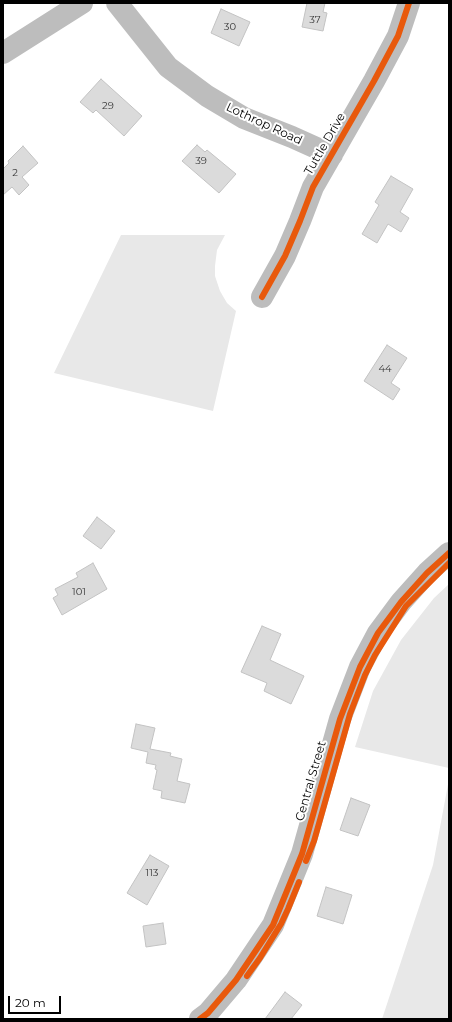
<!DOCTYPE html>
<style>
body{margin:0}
#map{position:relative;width:452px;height:1022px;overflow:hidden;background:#fff;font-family:Montserrat,sans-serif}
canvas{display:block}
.frame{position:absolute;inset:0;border:4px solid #000;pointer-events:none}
.scale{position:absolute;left:8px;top:996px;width:53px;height:18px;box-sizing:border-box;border:2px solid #000;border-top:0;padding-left:5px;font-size:12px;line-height:14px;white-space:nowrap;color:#000;-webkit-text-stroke:3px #fff;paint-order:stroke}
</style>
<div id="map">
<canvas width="452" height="1022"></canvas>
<div class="frame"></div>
<div class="scale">20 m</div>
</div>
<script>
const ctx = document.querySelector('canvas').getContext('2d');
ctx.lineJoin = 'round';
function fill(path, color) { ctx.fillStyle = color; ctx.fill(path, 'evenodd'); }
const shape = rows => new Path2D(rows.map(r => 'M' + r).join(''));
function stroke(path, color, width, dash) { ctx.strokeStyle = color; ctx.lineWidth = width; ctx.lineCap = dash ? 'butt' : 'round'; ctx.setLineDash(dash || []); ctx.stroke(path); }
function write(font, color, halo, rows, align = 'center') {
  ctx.font = font + ' Montserrat,sans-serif'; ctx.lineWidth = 4; ctx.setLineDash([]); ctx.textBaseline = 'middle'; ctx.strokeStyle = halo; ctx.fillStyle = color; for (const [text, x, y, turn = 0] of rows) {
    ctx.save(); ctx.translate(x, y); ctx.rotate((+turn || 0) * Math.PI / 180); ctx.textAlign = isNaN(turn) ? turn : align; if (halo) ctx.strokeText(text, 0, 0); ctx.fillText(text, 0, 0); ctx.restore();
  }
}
const green = shape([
 [121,235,225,235,217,250,215,266,215,276,220,291,227,303,236,311,213,411,54,373],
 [449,584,449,768,355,747,373,691,401,640,434,598],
 [449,779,449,1019,382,1019,433,865]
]);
const building = shape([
 [307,3,325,3,323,12,327,13,323,31,302,27,307,3],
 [221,9,250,22,239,46,211,33,221,9],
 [101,79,142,116,124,136,96,110,93,113,80,102,101,79],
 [197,145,205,152,207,150,236,174,219,193,182,161,197,145],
 [23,146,38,163,22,177,29,185,19,195,12,187,3,195,3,169,9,163,8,161,23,146],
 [391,176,413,189,400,212,409,218,401,232,388,224,377,243,362,234,379,205,375,202,391,176],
 [387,345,407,358,391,383,400,389,393,400,364,381,387,345],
 [97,517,115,531,101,549,83,536,97,517],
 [93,563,107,589,62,615,53,598,58,595,55,589,78,577,76,573,93,563],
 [262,626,281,634,270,660,304,676,291,704,264,691,267,683,241,672,262,626],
 [136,724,155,728,150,749,171,753,170,756,182,759,177,781,190,784,185,803,161,798,162,791,153,789,157,770,155,769,156,765,146,763,148,752,131,748,136,724],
 [351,798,370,805,358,836,340,830,351,798],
 [150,855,169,866,147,905,127,893,150,855],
 [326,887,352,895,343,924,317,916,326,887],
 [163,923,166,944,146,947,143,926,163,923],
 [285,992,302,1005,291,1019,265,1019,285,992]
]);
const minor = shape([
 [117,3,168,67,207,96,244,118,292,137,332,155],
 [3,53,82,3],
 [262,297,285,256,300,221,313,187,374,81,398,36,409,3],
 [200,1019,208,1013,236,980,273,925,302,854,340,719,360,667,378,633,401,602,427,573,449,553]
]);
const cycleway = shape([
 [262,297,285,256,300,221,313,187,374,81,398,36,409,3],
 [306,861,314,841,350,714,365,675,375,655,406,606,449,563],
 [247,976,260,958,281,924,288,909,299,882],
 [200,1019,208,1013,236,980,273,925,302,854,340,719,360,667,378,633,401,602,427,573,449,553]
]);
const numberNames = [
 ["37",315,20],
 ["30",230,27],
 ["29",108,106],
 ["39",201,161],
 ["2",15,173],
 ["44",385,369],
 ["101",79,592],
 ["113",152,873]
];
const streetNames = [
 ["Lothrop Road",264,124,25],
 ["Tuttle Drive",325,144,-60],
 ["Central Street",311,781,-74]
];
fill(green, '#e8e8e8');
fill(building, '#dbdbdb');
stroke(building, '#c3c3c3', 1);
stroke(minor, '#bdbdbd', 22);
stroke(cycleway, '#e8590c', 6);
write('10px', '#373737', null, numberNames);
write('12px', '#000', '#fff', streetNames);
</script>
